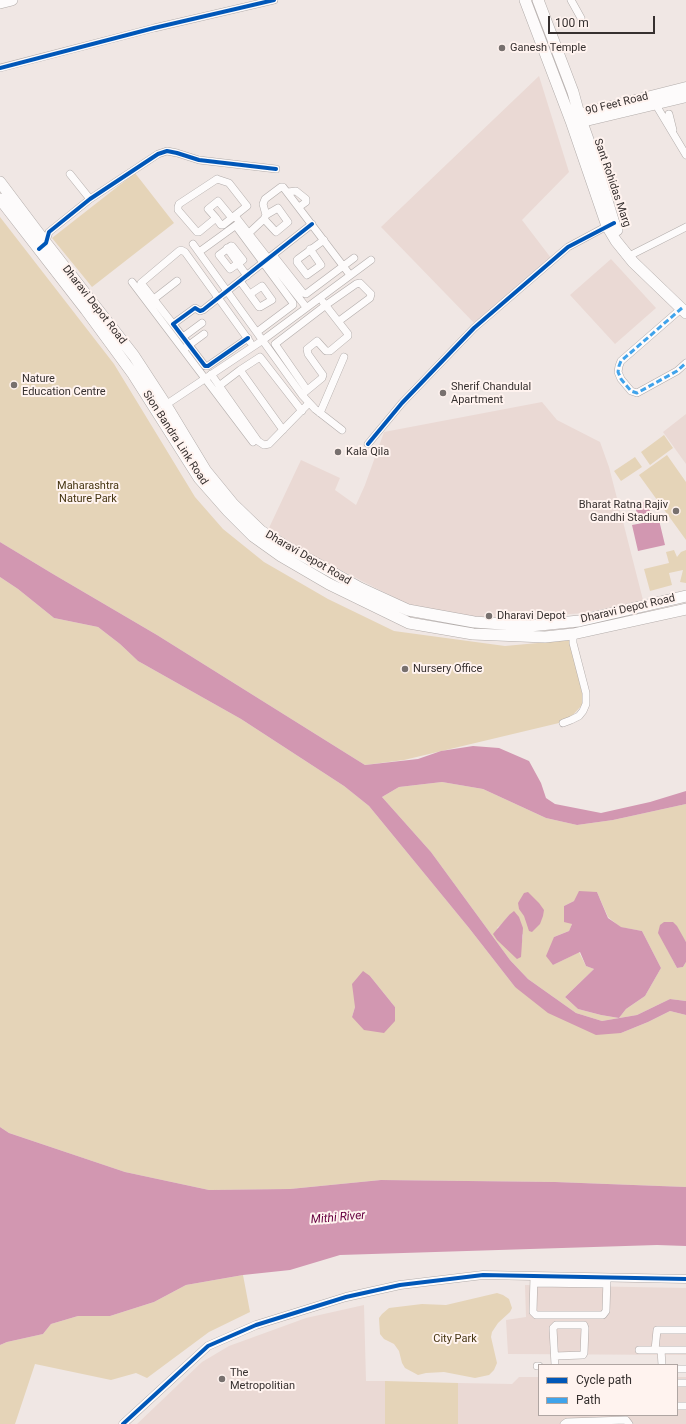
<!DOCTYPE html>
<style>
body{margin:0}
#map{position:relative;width:686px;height:1424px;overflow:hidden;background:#f0e7e4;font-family:Roboto,sans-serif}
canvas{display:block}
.legend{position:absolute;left:538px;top:1364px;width:140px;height:52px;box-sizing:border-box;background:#fff3ef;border:1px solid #afa5a2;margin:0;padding:5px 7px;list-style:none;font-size:12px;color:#36302f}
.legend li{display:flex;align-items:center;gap:8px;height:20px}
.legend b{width:20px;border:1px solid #afa5a2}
.scale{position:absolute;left:548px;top:16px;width:107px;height:18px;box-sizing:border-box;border:2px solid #36302f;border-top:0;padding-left:5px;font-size:12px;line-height:14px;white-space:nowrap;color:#36302f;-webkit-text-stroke:3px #fff3ef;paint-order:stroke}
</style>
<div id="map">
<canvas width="686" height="1424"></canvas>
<ul class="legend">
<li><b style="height:5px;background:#0057b8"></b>Cycle path</li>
<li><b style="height:5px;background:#3fa3eb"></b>Path</li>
</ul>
<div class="scale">100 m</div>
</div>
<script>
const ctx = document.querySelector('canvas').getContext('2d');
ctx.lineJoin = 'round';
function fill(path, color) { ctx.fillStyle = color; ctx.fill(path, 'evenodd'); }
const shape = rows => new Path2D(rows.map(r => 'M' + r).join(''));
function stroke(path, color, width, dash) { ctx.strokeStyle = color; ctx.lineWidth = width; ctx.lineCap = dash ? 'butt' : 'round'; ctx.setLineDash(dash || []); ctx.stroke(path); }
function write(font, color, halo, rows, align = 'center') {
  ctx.font = font + ' Roboto,sans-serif'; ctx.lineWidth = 4; ctx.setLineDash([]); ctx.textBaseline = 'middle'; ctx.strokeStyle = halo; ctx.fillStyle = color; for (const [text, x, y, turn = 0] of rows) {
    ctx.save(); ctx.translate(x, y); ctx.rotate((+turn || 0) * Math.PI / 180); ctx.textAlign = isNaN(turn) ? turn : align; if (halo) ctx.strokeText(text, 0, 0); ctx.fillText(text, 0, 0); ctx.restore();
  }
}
const built = shape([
 [539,76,569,172,522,220,551,258,477,326,381,227],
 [611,259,656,308,615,344,570,295],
 [542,402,557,420,600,442,609,467,643,600,585,613,513,618,467,617,407,604,311,555,268,530,301,460,340,478,335,490,356,505,365,485,384,432],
 [686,414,686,464,663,432],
 [525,1285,686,1288,686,1355,508,1354,506,1320,526,1317],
 [364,1305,366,1381,385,1381,385,1424,137,1424,202,1362,229,1346,306,1318],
 [519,1377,539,1377,539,1415,677,1415,677,1377,686,1377,686,1424,458,1424,458,1383,512,1384]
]);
const green = shape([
 [135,173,174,223,92,287,52,238],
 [0,217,114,364,195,497,223,529,264,562,328,599,394,631,505,646,571,640,584,703,571,717,559,723,404,760,365,765,157,635,53,574,0,542],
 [664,435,673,448,650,465,641,452],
 [667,455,686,482,686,540,639,475],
 [635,457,642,467,621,481,614,471],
 [674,550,677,557,681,552,686,550,686,583,680,582,683,570,669,573,672,585,650,591,644,569,669,563,666,552],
 [0,577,18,589,54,618,98,627,120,644,138,661,241,719,344,786,369,806,469,928,515,987,621,1033,648,1022,670,1011,686,1015,686,1187,555,1182,381,1180,290,1189,209,1190,125,1172,9,1133,0,1127],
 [370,976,395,1007,352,1017,355,1007],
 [442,782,483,789,546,818,577,825,613,820,686,804,686,942,683,938,667,949,677,968,683,967,686,962,686,1001,670,999,637,1015,602,1021,576,1013,528,979,510,960,431,852,382,797,399,787],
 [597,892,608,917,620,927,642,931,661,968,645,996,626,1009,619,1018,601,1015,578,1009,565,997,594,969,586,966,579,952,553,965,554,937,569,931,572,924,564,906,574,901],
 [509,915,523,935,521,946,497,928,504,922],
 [243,1275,250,1312,209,1332,147,1378,136,1373,111,1380,35,1364,15,1424,0,1424,0,1345,7,1342,43,1334,51,1324,78,1316,110,1316,154,1302,186,1285],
 [497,1293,503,1295,509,1299,512,1308,510,1312,498,1323,492,1332,491,1337,497,1363,494,1370,489,1375,475,1378,444,1372,426,1373,418,1375,405,1368,402,1363,399,1351,394,1344,384,1339,380,1334,379,1318,382,1314,389,1308,422,1304,446,1305],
 [385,1381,458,1383,458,1424,385,1424]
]);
const water = shape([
 [646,501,650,511,648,514,639,516,637,515,635,505],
 [659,520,665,545,638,551,632,525],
 [0,542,53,574,157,635,365,765,418,759,441,751,473,746,499,748,529,761,541,783,546,798,555,804,601,813,650,802,686,791,686,804,613,820,577,825,546,818,483,789,442,782,399,787,382,797,431,852,510,960,528,979,576,1013,602,1021,637,1015,670,999,686,1001,686,1015,670,1011,648,1022,621,1033,596,1035,548,1013,515,987,469,928,369,806,344,786,241,719,138,661,120,644,98,627,54,618,18,589,0,577],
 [579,891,597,892,608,918,621,927,642,931,661,968,645,996,626,1009,619,1018,601,1015,578,1009,565,997,594,969,586,966,580,952,553,965,546,956,554,937,569,931,572,924,564,922,564,906,574,901],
 [528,892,539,903,544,910,543,916,540,924,532,932,529,931,524,916,519,909,518,903,524,893],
 [514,911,519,917,523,928,521,957,517,959,497,940,493,934,509,915],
 [664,922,673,922,677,926,686,942,686,962,683,967,677,968,658,933,660,925],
 [363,971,370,976,395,1007,395,1021,384,1033,364,1030,352,1017,355,1007,352,984],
 [0,1127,9,1133,125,1172,209,1190,290,1189,381,1180,555,1182,686,1187,686,1246,657,1245,340,1255,290,1270,243,1275,186,1285,154,1302,110,1316,78,1316,51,1324,43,1334,7,1342,0,1345]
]);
const minor = shape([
 [571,0,581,18],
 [0,68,154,28,274,0],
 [653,100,686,155],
 [669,114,673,130],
 [70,174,90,199],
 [217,179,229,183,247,206,223,225,221,225,216,218,199,232,197,232,178,210,178,207,179,204,217,179],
 [288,192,296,191,306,199,306,202,299,207],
 [235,216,306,307],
 [216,218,208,209,218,201,232,218],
 [264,219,276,232,288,222,278,208,266,215],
 [236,226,293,303,293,305,257,332],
 [249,233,264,219,266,215,263,204,265,199,281,187,283,187,350,275],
 [45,244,49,232,90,199,158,154,167,151,177,153,199,160,276,169],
 [193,244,302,395,315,409,342,430],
 [231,246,232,246,243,260,230,269,219,255,231,246],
 [227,248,247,276],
 [310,249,321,265,307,275,297,262,297,260,298,259,324,240],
 [199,252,239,223],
 [633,254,686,227],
 [273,255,303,293,306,294,354,258],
 [240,281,259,307,260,307,272,300,262,286,250,294],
 [132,282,253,442],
 [150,302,177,281],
 [682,308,621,361,619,366,618,372,621,379,631,391,637,393,677,371,686,363],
 [173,324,141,283,179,251,181,250,185,252,250,342],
 [183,337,202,323],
 [248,338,208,366,205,366,173,324,195,308,200,311,203,310,312,224],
 [185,348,204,334],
 [240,370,260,357,302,411],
 [211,374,258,441,264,445,269,444,309,403],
 [219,386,240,370,283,430],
 [307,390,275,344,326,305,356,284,360,283,371,294,370,298,339,321],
 [305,392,322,378,323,375,308,354,307,349,317,341,326,351,330,351,348,336,348,334,323,302],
 [164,406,263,340,371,260],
 [320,413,344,357],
 [368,444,402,403,474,328,568,247,609,225],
 [563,723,571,720,579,716,583,711,586,704,586,693,573,643,573,634],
 [534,1276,533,1312,536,1315,603,1315,606,1311,607,1278],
 [534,1283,607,1284],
 [686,1330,657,1330,655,1350,686,1350],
 [639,1350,655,1350],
 [661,1350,662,1365],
 [555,1356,583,1355,584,1353,585,1328,584,1325,556,1325,553,1328,555,1365],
 [537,1366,539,1366],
 [677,1369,686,1369],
 [677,1383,686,1383],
 [677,1406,686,1406],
 [564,1424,567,1422,626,1420,629,1424]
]);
const tertiary = shape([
 [123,1424,208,1346,256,1325,346,1297,400,1285,483,1275,686,1279]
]);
const secondary = shape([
 [573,119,579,114,686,87],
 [575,121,582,122,686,97]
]);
const primary = shape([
 [525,0,571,121,607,226,616,241,633,262,686,313],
 [538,0,573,92,579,114,590,145,614,223,617,230],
 [0,3,12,0],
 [0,182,46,243,134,356,166,405,206,471,233,504,261,531,287,547,360,588,408,610,474,622,530,626,579,621,686,596],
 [0,199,86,310,133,374,199,478,228,511,253,536,281,556,329,584,409,623,473,634,545,637,573,634,686,609]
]);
const quiet = shape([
 [682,308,621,361,619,366,618,372,621,379,631,391,637,393,677,371,686,363]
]);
const cycleway = shape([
 [0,68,154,28,274,0],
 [39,249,46,243,49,232,90,199,158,154,167,151,177,153,199,160,276,169],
 [248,338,208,366,205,366,173,324,195,308,200,311,203,310,312,224],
 [368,444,402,403,474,328,568,247,614,223],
 [123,1424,208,1346,256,1325,346,1297,400,1285,483,1275,686,1279]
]);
const markers = [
 [502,48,4,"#77706e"],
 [14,385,4,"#77706e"],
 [443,393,4,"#77706e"],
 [338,452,4,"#77706e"],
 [676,511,4,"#77706e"],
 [489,616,4,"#77706e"],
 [405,669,4,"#77706e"],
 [222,1379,4,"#77706e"]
];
const poiNames = [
 ["Ganesh Temple",510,48],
 ["Nature",22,379],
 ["Education Centre",22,392],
 ["Sherif Chandulal",451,387],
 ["Apartment",451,400],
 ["Kala Qila",346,452],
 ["Bharat Ratna Rajiv",668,505,"right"],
 ["Gandhi Stadium",668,518,"right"],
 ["Dharavi Depot",497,616],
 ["Nursery Office",413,669],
 ["The",230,1373],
 ["Metropolitian",230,1386]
];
const streetNames = [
 ["90 Feet Road",617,104,-14],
 ["Sant Rohidas Marg",612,183,71],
 ["Dharavi Depot Road",94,305,52],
 ["Sion Bandra Link Road",175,438,57],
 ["Dharavi Depot Road",308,558,30],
 ["Dharavi Depot Road",628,609,-13]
];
const parkNames = [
 ["Maharashtra",88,486],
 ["Nature Park",88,499],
 ["City Park",455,1339]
];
const waterNames = [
 ["Mithi River",338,1218,-5]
];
fill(built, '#ead9d4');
fill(green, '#e5d4b8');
fill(water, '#d297b1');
stroke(minor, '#b2acaa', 8);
stroke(tertiary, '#b2acaa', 9);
stroke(secondary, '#b2acaa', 11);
stroke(primary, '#b2acaa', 12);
stroke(minor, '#fdfbfb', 7);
stroke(tertiary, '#fdfbfb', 8);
stroke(secondary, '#fdfbfb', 10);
stroke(primary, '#fdfbfb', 11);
stroke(quiet, '#3fa3eb', 3, [6, 3]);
stroke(cycleway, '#0057b8', 4);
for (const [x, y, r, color] of markers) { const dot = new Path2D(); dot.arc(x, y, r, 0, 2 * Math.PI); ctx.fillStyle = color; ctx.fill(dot); stroke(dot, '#fff3ef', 1.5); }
write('11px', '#36302f', '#fff3ef', poiNames, 'left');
write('11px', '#36302f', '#fff3ef', streetNames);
write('11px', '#463612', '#fff3ef', parkNames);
write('italic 12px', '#660140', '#fff3ef', waterNames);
</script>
